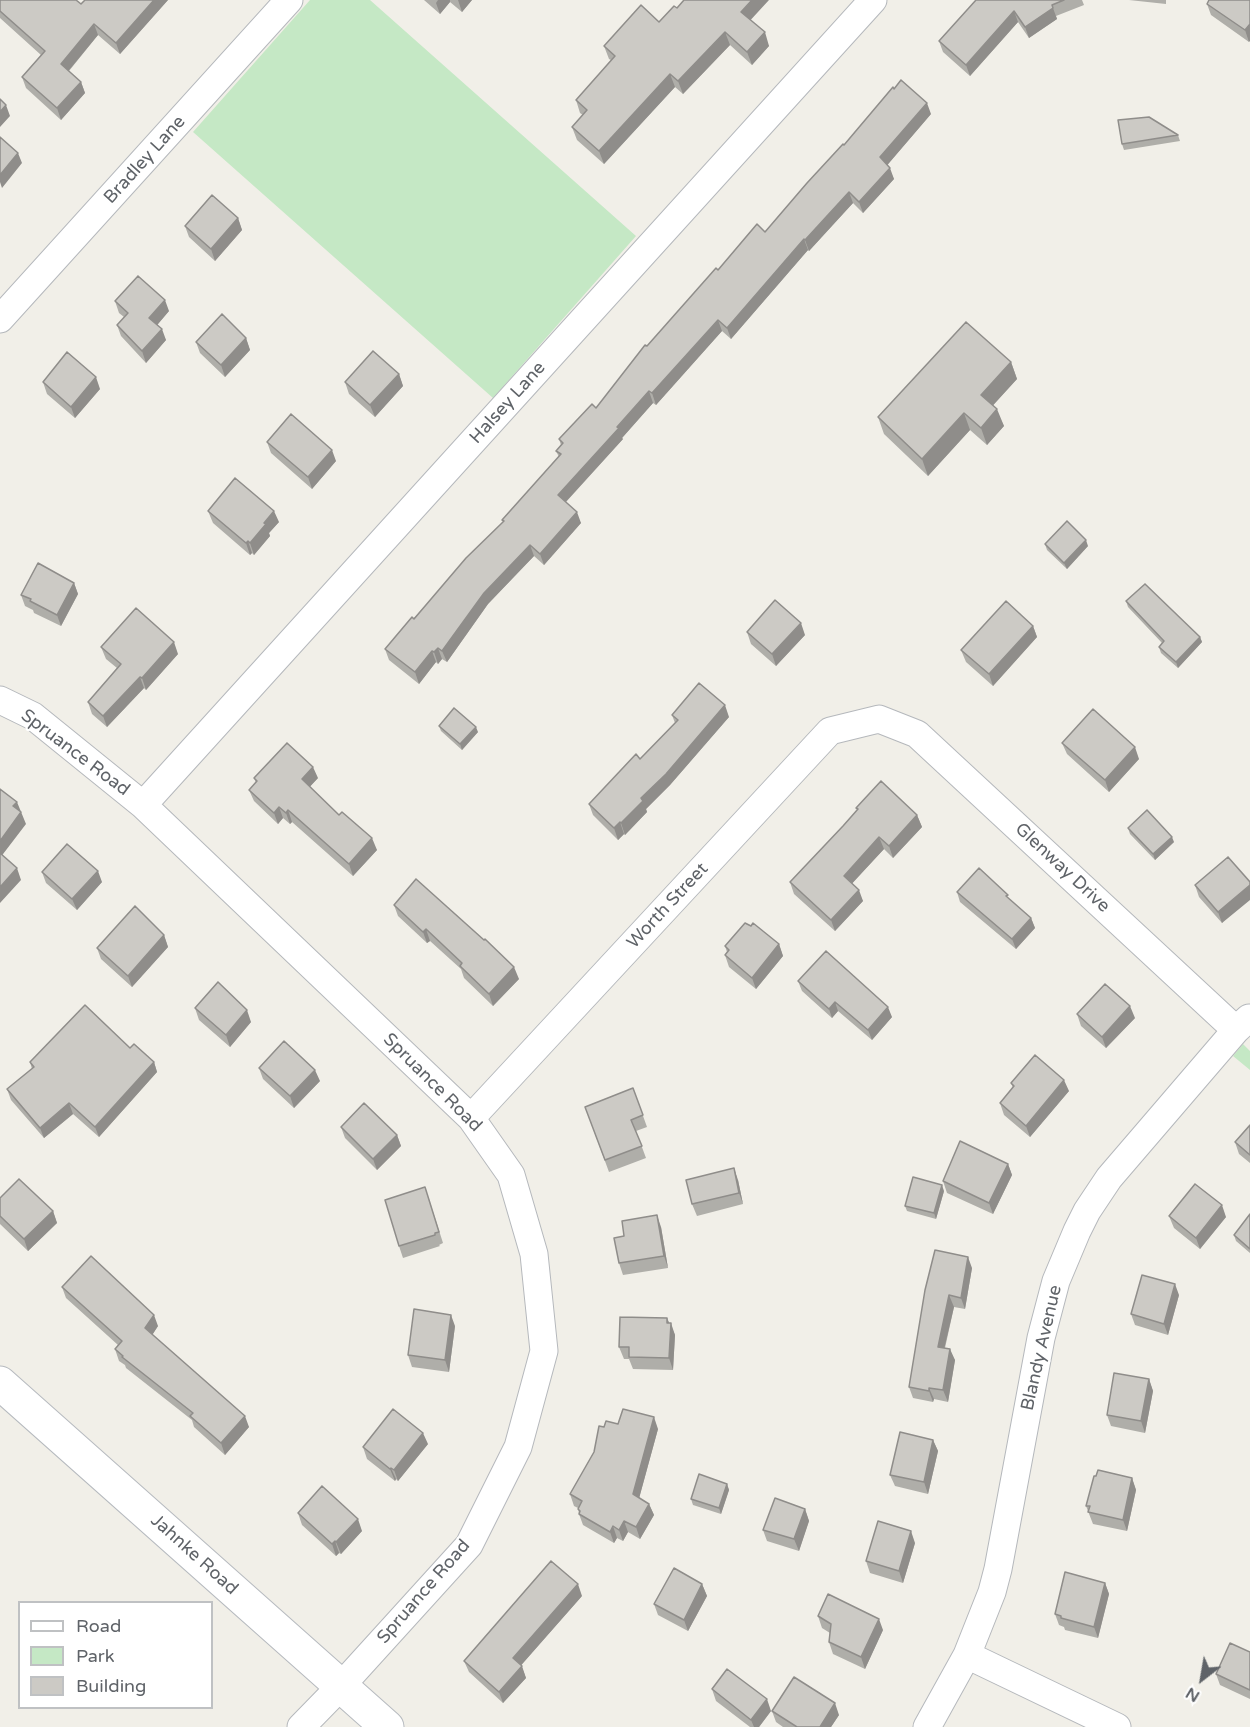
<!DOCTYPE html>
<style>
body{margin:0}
#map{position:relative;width:1250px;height:1727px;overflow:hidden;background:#f1efe8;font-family:"Varela Round",sans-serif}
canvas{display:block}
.legend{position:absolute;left:18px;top:1601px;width:195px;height:108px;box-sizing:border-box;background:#fff;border:2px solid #bfc1c3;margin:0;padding:8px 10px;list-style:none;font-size:18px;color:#5f6368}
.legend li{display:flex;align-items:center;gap:12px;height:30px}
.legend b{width:30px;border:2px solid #bfc1c3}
.north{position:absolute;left:1172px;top:1649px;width:60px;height:60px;-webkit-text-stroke:4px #fff;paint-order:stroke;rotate:211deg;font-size:16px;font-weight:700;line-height:24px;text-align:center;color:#5f6368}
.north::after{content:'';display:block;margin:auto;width:21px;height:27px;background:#5f6368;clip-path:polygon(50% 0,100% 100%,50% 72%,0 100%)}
</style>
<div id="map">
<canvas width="1250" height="1727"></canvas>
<ul class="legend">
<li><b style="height:8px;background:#fff"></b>Road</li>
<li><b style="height:16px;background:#c5e8c5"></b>Park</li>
<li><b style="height:16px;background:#cccac5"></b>Building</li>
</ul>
<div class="north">N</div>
</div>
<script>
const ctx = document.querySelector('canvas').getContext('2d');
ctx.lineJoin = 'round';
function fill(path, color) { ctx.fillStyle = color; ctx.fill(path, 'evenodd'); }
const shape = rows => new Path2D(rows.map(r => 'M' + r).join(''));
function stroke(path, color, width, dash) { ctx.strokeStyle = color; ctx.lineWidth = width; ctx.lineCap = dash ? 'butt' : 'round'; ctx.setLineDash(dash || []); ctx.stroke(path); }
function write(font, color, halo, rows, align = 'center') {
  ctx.font = font + ' "Varela Round",sans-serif'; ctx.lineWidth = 4.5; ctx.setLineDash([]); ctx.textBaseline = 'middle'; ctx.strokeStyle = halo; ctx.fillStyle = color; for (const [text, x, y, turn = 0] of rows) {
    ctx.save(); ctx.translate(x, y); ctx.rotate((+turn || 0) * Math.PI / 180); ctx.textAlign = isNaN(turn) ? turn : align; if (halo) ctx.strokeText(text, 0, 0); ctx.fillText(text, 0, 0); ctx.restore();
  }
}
const green = shape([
 [310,0,370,0,636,236,493,398,193,132],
 [1243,1044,1250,1051,1250,1070,1233,1056]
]);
const minor = shape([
 [0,319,289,0],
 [0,700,33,716,143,805,471,1118,511,1175,534,1254,544,1351,518,1447,469,1545,341,1686,301,1727],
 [143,805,873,0],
 [471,1118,830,731,879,719,917,734,1236,1030],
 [967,1655,1117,1727],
 [927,1727,967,1655,992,1592,998,1569,1041,1338,1056,1281,1077,1231,1087,1211,1109,1178,1236,1030,1249,1018]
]);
const secondary = shape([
 [0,1383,387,1727]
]);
const wall = shape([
 [0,0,81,4,85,0,168,0,120,54,98,35,69,71,81,82,85,93,61,120,26,88,22,77,41,55,0,18],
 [424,0,472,0,462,12,450,2,440,14],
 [976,0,1082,0,1084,5,1056,16,1057,19,1029,38,1018,22,970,76,943,52,939,41],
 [1129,0,1166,0,1166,4],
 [1250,0,1249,42,1211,15,1207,4],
 [677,8,751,20,769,46,752,65,730,45,683,94,675,87,604,164,577,140,572,127,583,115,580,113,576,100,611,60,609,59,604,46,659,22],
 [931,114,887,165,894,179,863,213,853,203,809,251,808,250,731,339,722,331,656,405,653,403,622,438,623,439,566,502,581,523,544,565,534,556,488,604,447,662,442,659,438,664,436,662,419,684,389,660,385,649,503,522,502,520,559,457,556,451,561,445,559,439,596,408,647,346,718,270,765,232,844,145],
 [1178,135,1180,141,1124,150,1122,144],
 [238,218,242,230,215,261,189,237,185,226],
 [115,301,169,311,157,325,166,340,146,363,121,336,117,325,124,317,119,313],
 [246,338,250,350,225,377,200,353,196,342],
 [1011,362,1017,379,993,405,1004,426,987,445,970,430,928,476,884,434,878,417],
 [399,374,403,386,375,417,349,394,345,382],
 [43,382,100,389,75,418,47,394],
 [267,442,336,461,312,489,271,453],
 [208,511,279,522,269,533,270,536,254,555,252,553,250,555,213,523],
 [1045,544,1088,546,1067,569,1047,550],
 [74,583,78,594,61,626,34,613,33,610,25,606,21,595],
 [1126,601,1200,637,1202,642,1178,668,1161,653,1159,647,1162,643,1128,607],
 [1033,626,1037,637,993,686,966,662,961,650],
 [747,632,805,635,776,666,751,644],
 [101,647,178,654,146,690,144,688,107,727,92,714,88,702,117,668,106,659],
 [672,715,729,717,670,785,646,809,647,812,625,835,624,834,618,840,593,815,589,804,640,759,675,723],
 [439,726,478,732,462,750,441,731],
 [1062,743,1139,759,1109,792,1067,754],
 [254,778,318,778,309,787,377,850,353,876,292,822,290,824,283,818,278,824,254,801,249,790,256,783],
 [856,808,917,815,922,827,893,858,884,849,852,883,863,901,835,931,794,894,790,882,843,826,857,810],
 [1128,828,1174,842,1155,860,1130,834],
 [42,872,102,882,77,910,46,883],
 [1250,882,1222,923,1199,897,1195,885],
 [957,892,1009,899,1031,918,1035,928,1016,949,960,902],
 [394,905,519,979,493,1006,464,978,461,969,430,941,427,943,398,916],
 [164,935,168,947,132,987,101,959,97,948],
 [779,944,783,956,756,989,729,967,725,955,727,952,725,946],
 [798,981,892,1017,872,1040,838,1011,832,1018,802,991],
 [195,1008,251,1022,230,1047,199,1020],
 [1077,1014,1135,1018,1106,1048,1081,1026],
 [130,1048,154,1062,157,1072,99,1137,73,1114,44,1138,11,1100,7,1089,32,1069,30,1062],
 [259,1068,320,1081,294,1108,263,1079],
 [1011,1083,1069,1091,1030,1137,1004,1115,1000,1103,1013,1088],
 [633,1088,647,1127,636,1131,646,1158,609,1172,585,1107],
 [1250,1125,1250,1163,1239,1154,1235,1142],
 [341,1127,397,1135,401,1146,377,1170,345,1138],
 [1008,1164,1012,1175,993,1214,947,1193,943,1181],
 [738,1180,743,1204,697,1216,692,1204],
 [944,1191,936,1219,907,1211,905,1206],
 [0,1198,53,1211,57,1223,28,1251,0,1224],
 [429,1199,443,1243,439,1245,440,1246,403,1258,399,1246],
 [1250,1214,1250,1253,1236,1241,1234,1235],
 [1169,1216,1226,1217,1200,1249,1174,1228],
 [661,1227,668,1268,623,1275,619,1263,624,1236],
 [972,1268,965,1309,954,1307,945,1348,955,1360,948,1402,934,1399,933,1402,913,1398,909,1387,925,1290],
 [62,1287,158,1326,152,1335,249,1427,225,1455,194,1427,192,1420,126,1368,125,1365,119,1361,115,1349,118,1345,66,1298],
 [1179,1295,1168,1335,1135,1325,1131,1314],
 [667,1318,675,1335,673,1370,633,1369,629,1359,624,1359,619,1347],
 [455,1326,449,1372,412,1367,408,1355],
 [1149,1379,1153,1391,1145,1433,1111,1426,1107,1415],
 [618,1424,658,1429,639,1498,649,1504,654,1515,640,1539,628,1532,623,1541,617,1538,614,1543,583,1525,579,1514,578,1508,574,1506,570,1494,594,1452,604,1427],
 [933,1440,938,1451,928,1494,895,1486,890,1475],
 [428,1444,398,1481,396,1479,395,1481,367,1459,363,1447],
 [1132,1478,1136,1490,1127,1531,1093,1524,1086,1506],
 [727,1484,729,1490,721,1514,693,1505,691,1499],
 [805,1509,809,1521,799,1551,767,1541,763,1530],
 [298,1513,362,1531,341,1554,339,1553,336,1556,302,1525],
 [915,1543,903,1583,870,1573,866,1561],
 [1105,1583,1109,1594,1098,1638,1065,1630,1064,1627,1059,1625,1055,1614],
 [702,1584,707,1596,688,1631,658,1615,654,1604],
 [582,1596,521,1665,526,1678,503,1703,469,1672,464,1661],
 [818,1616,883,1630,865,1669,833,1654,829,1642,830,1633,822,1628],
 [1250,1652,1250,1699,1220,1685,1216,1674],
 [712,1689,771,1711,759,1727,750,1727,716,1701],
 [772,1711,839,1715,831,1727,783,1727,776,1722]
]);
const shadedWall = shape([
 [154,0,168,0,120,54,116,43],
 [438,0,450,0,450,2,440,14,436,3],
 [458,0,472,0,462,12],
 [752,0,769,0,746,25,741,12],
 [1053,8,1057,19,1029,38,1025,27],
 [1014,11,1018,22,970,76,966,65],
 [94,24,98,35,65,75,61,64],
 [1250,24,1250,41,1249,42,1245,30],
 [725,32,730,45,683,94,678,81],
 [765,32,769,46,752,65,747,52],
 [670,74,675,87,604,164,599,151],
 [81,82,85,93,61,120,57,108],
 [927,103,931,114,884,169,880,157],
 [6,105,10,116,0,127,0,112],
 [18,153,22,163,2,188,0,182,0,175],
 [890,168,894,179,863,213,859,202],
 [849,192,853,203,809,251,805,240],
 [238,218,242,230,215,261,211,249],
 [804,239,808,250,731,339,727,328],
 [165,300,169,311,153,330,149,318],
 [718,320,722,331,656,405,652,393],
 [162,329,166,340,146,363,142,351],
 [246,338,250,350,225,377,221,365],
 [1011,362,1017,379,987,412,981,395],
 [399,374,403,386,375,417,370,405],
 [96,377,100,389,75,418,71,407],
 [649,391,653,403,622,438,623,439,562,506,558,495],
 [997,409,1004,426,987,445,981,428],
 [964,413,970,430,928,476,922,459],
 [332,450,336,461,312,489,308,477],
 [274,511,279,522,269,533,270,536,254,555,250,543,264,523],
 [577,512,581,523,544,565,540,554],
 [1086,540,1088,546,1067,569,1064,563],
 [248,541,252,553,250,555,246,543],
 [530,545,534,556,488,604,447,662,442,651,484,593],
 [74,583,78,594,61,626,57,615],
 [801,623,805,635,776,666,772,654],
 [1033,626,1037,637,993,686,989,674],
 [1200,637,1202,642,1178,668,1176,662],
 [174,642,178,654,146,690,142,678],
 [438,648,442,659,438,664,434,652],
 [432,651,436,662,419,684,415,672],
 [140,677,144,688,107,727,103,716],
 [725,705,729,717,670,785,646,809,647,812,625,835,621,823,641,798],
 [476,727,478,732,462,750,460,744],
 [1135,747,1139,759,1109,792,1105,780],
 [313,767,318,778,306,791,302,779],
 [17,802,26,824,0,858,0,841,13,806],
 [279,807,283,818,278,824,274,813],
 [288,810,292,822,290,824,286,813],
 [917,815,922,827,893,858,889,846],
 [620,822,624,834,618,840,614,828],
 [879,837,884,849,848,888,844,876],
 [1172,837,1174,842,1155,860,1153,854],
 [372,838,377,850,353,876,349,864],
 [17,868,21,880,0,903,0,887],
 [98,871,102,882,77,910,72,899],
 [1250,885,1250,900,1222,923,1218,912],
 [859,890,863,901,835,931,831,920],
 [1031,918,1035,928,1016,949,1012,939],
 [426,929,430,941,427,943,423,932],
 [164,935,168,947,132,987,128,976],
 [779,944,783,956,756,989,752,978],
 [514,967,519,979,493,1006,489,994],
 [835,1002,838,1011,832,1018,829,1009],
 [1130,1006,1135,1018,1106,1048,1102,1037],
 [888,1007,892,1017,872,1040,868,1030],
 [247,1010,251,1022,230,1047,226,1035],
 [154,1062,157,1072,99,1137,95,1127],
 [315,1070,320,1081,294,1108,290,1096],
 [1064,1080,1069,1091,1030,1137,1026,1126],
 [69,1103,73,1114,44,1138,40,1128],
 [397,1135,401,1146,377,1170,373,1159],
 [1008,1164,1012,1175,993,1214,989,1203],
 [734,1168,738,1180,743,1204,739,1193],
 [942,1185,944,1191,936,1219,934,1213],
 [1222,1205,1226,1217,1200,1249,1196,1238],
 [53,1211,57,1223,28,1251,24,1239],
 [657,1215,661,1227,668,1268,664,1256],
 [968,1257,972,1268,965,1309,961,1298],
 [1175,1284,1179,1295,1168,1335,1164,1324],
 [949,1295,954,1307,942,1358,938,1347],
 [154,1315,158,1326,149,1340,145,1328],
 [451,1315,455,1326,449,1372,445,1360],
 [667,1318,671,1328,671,1323,675,1335,673,1370,669,1358],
 [950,1349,955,1360,948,1402,943,1390],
 [1149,1379,1153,1391,1145,1433,1141,1421],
 [929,1388,934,1399,933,1402,929,1391],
 [245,1416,249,1427,225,1455,221,1443],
 [654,1417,658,1429,637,1506,633,1494],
 [423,1433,428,1444,398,1481,394,1470],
 [933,1440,938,1451,928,1494,924,1482],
 [391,1468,396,1479,395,1481,390,1469],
 [1132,1478,1136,1490,1127,1531,1123,1520],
 [727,1484,729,1490,721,1514,719,1508],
 [649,1504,654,1515,640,1539,636,1527],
 [805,1509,809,1521,799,1551,794,1539],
 [358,1519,362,1531,341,1554,336,1542],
 [624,1521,628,1532,623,1541,619,1530],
 [613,1526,617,1538,614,1543,610,1532],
 [911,1531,915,1543,903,1583,899,1571],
 [335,1541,339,1553,336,1556,332,1544],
 [1105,1583,1109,1594,1098,1638,1094,1627],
 [578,1584,582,1596,517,1670,513,1658],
 [702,1584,707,1596,688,1631,684,1620],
 [879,1619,883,1630,865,1669,861,1657],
 [522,1666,526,1678,503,1703,499,1692],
 [767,1699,771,1711,759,1727,754,1727,751,1720],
 [835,1703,839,1715,831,1727,820,1727]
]);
const building = shape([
 [0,0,76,0,81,4,85,0,154,0,116,43,94,24,61,64,81,82,57,108,22,77,45,51,0,11,0,0],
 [684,0,752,0,741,12,765,32,747,52,725,32,678,81,670,74,599,151,572,127,587,110,576,100,615,56,604,46,641,5,659,22,674,6,677,8,684,0],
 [976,0,1064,0,1052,5,1053,8,1025,27,1014,11,966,65,939,41,976,0],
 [1209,0,1250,0,1250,24,1245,30,1207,4,1209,0],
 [901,80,927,103,880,157,890,168,859,202,849,192,805,240,804,239,727,328,718,320,652,393,649,391,617,427,619,428,558,495,577,512,540,554,530,545,484,593,442,651,438,648,434,652,432,651,415,672,385,649,412,617,414,619,466,558,504,521,502,520,561,454,556,451,563,443,559,439,592,404,596,408,645,345,647,346,716,268,718,270,757,224,765,232,807,183,843,144,844,145,893,87,894,89,901,80],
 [0,99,6,105,0,112,0,99],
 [1149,117,1178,135,1122,144,1118,120,1149,117],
 [0,137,18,153,0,175,0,137],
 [212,195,238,218,211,249,185,226,212,195],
 [138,276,165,300,149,318,162,329,142,351,117,325,128,313,115,301,138,276],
 [222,314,246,338,221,365,196,342,222,314],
 [966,322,1011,362,981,395,997,409,981,428,964,413,922,459,878,417,966,322],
 [373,351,399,374,370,405,345,382,373,351],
 [67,352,96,377,71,407,43,382,67,352],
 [291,414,332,450,308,477,267,442,291,414],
 [235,478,274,511,264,523,266,524,250,543,248,541,246,543,208,511,235,478],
 [1067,521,1086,540,1064,563,1045,544,1067,521],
 [38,563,74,583,57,615,30,601,31,599,21,595,38,563],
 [1145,584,1200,637,1176,662,1159,647,1164,641,1126,601,1145,584],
 [775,600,801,623,772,654,747,632,775,600],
 [1006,601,1033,626,989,674,961,650,1006,601],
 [136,608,174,642,142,678,140,677,103,716,88,702,121,664,101,647,136,608],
 [699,683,725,705,666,774,641,798,643,801,621,823,620,822,614,828,589,804,636,754,640,759,678,720,672,715,699,683],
 [454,708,476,727,460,744,439,726,454,708],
 [1093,709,1135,747,1105,780,1062,743,1093,709],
 [287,743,313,767,302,779,339,815,342,812,372,838,349,864,288,810,286,813,279,807,274,813,249,790,257,781,254,778,287,743],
 [881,781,917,815,889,846,879,837,844,876,859,890,831,920,790,882,843,826,858,809,856,808,881,781],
 [0,789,17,802,13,806,21,812,0,841,0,789],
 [1147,810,1172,837,1153,854,1128,828,1147,810],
 [67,844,98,871,72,899,42,872,67,844],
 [0,853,17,868,0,887,0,853],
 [1228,857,1250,882,1250,885,1218,912,1195,885,1228,857],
 [979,868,1008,895,1006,896,1031,918,1012,939,957,892,979,868],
 [416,879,484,940,485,939,514,967,489,994,460,966,462,963,426,929,423,932,394,905,416,879],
 [135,906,164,935,128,976,97,948,135,906],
 [745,923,751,926,753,923,779,944,752,978,725,955,729,950,725,946,745,923],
 [826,951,888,1007,868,1030,835,1002,829,1009,798,981,826,951],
 [218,982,247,1010,226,1035,195,1008,218,982],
 [1105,984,1130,1006,1102,1037,1077,1014,1105,984],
 [85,1005,130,1048,134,1044,154,1062,95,1127,69,1103,40,1128,7,1089,34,1067,30,1062,85,1005],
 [284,1041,315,1070,290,1096,259,1068,284,1041],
 [1035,1055,1064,1080,1026,1126,1000,1103,1014,1086,1011,1083,1035,1055],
 [633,1088,643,1115,631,1120,642,1146,605,1160,585,1107,633,1088],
 [364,1103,397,1135,373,1159,341,1127,364,1103],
 [1250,1125,1250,1155,1235,1142,1250,1125],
 [960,1141,1008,1164,989,1203,943,1181,960,1141],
 [734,1168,739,1193,692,1204,686,1180,734,1168],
 [913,1177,942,1185,934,1213,905,1206,913,1177],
 [19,1179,53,1211,24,1239,0,1216,0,1198,19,1179],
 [1195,1184,1222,1205,1196,1238,1169,1216,1195,1184],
 [425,1187,439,1232,435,1233,435,1235,399,1246,385,1200,425,1187],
 [1250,1214,1250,1249,1234,1235,1250,1214],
 [657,1215,664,1256,619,1263,614,1238,624,1236,622,1221,657,1215],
 [935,1250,968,1257,961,1298,949,1295,938,1347,950,1349,943,1390,929,1388,929,1391,909,1387,925,1290,935,1250],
 [91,1256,154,1315,145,1328,245,1416,221,1443,190,1416,193,1413,122,1357,123,1356,115,1349,122,1341,62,1287,91,1256],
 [1142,1275,1175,1284,1164,1324,1131,1314,1142,1275],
 [414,1309,451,1315,445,1360,408,1355,414,1309],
 [620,1317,667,1318,667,1323,671,1323,669,1358,629,1357,629,1347,619,1347,620,1317],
 [1114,1373,1149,1379,1141,1421,1107,1415,1114,1373],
 [393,1409,423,1433,394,1470,391,1468,390,1469,363,1447,393,1409],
 [623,1409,654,1417,633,1494,649,1504,636,1527,624,1521,619,1530,613,1526,610,1532,579,1514,580,1511,578,1509,582,1501,570,1494,594,1452,599,1426,604,1427,606,1421,618,1424,623,1409],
 [900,1432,933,1440,924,1482,890,1475,900,1432],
 [1098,1470,1132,1478,1123,1520,1088,1512,1090,1506,1086,1506,1094,1476,1096,1476,1098,1470],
 [699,1474,727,1484,719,1508,691,1499,699,1474],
 [322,1486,358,1519,336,1542,335,1541,332,1544,298,1513,322,1486],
 [775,1498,805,1509,794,1539,763,1530,775,1498],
 [878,1521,911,1531,899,1571,866,1561,878,1521],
 [551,1561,578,1584,513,1658,522,1666,499,1692,464,1661,551,1561],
 [674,1568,702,1584,684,1620,654,1604,674,1568],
 [1065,1572,1105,1583,1094,1627,1061,1618,1061,1616,1055,1614,1065,1572],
 [828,1594,879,1619,861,1657,829,1642,831,1624,818,1616,828,1594],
 [1230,1643,1250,1652,1250,1690,1216,1674,1230,1643],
 [727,1669,767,1699,751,1720,712,1689,727,1669],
 [794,1677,835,1703,820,1727,797,1727,772,1711,794,1677]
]);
const streetNames = [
 ["Bradley Lane",145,160,-48],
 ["Halsey Lane",508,403,-48],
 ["Spruance Road",75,753,37],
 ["Glenway Drive",1062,868,43],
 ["Worth Street",668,906,-47],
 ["Spruance Road",432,1083,45],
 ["Blandy Avenue",1042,1348,-77],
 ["Jahnke Road",194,1555,42],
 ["Spruance Road",424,1592,-49]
];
fill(green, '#c5e8c5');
stroke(minor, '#b5b8bc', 29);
stroke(secondary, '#b6babf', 35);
stroke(minor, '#fff', 27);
stroke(secondary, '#fff', 33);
fill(wall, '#afaea9');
fill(shadedWall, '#8f8d8a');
fill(building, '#cccac5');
stroke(building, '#8f8d8a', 1.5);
write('18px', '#5f6368', '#fff', streetNames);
</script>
